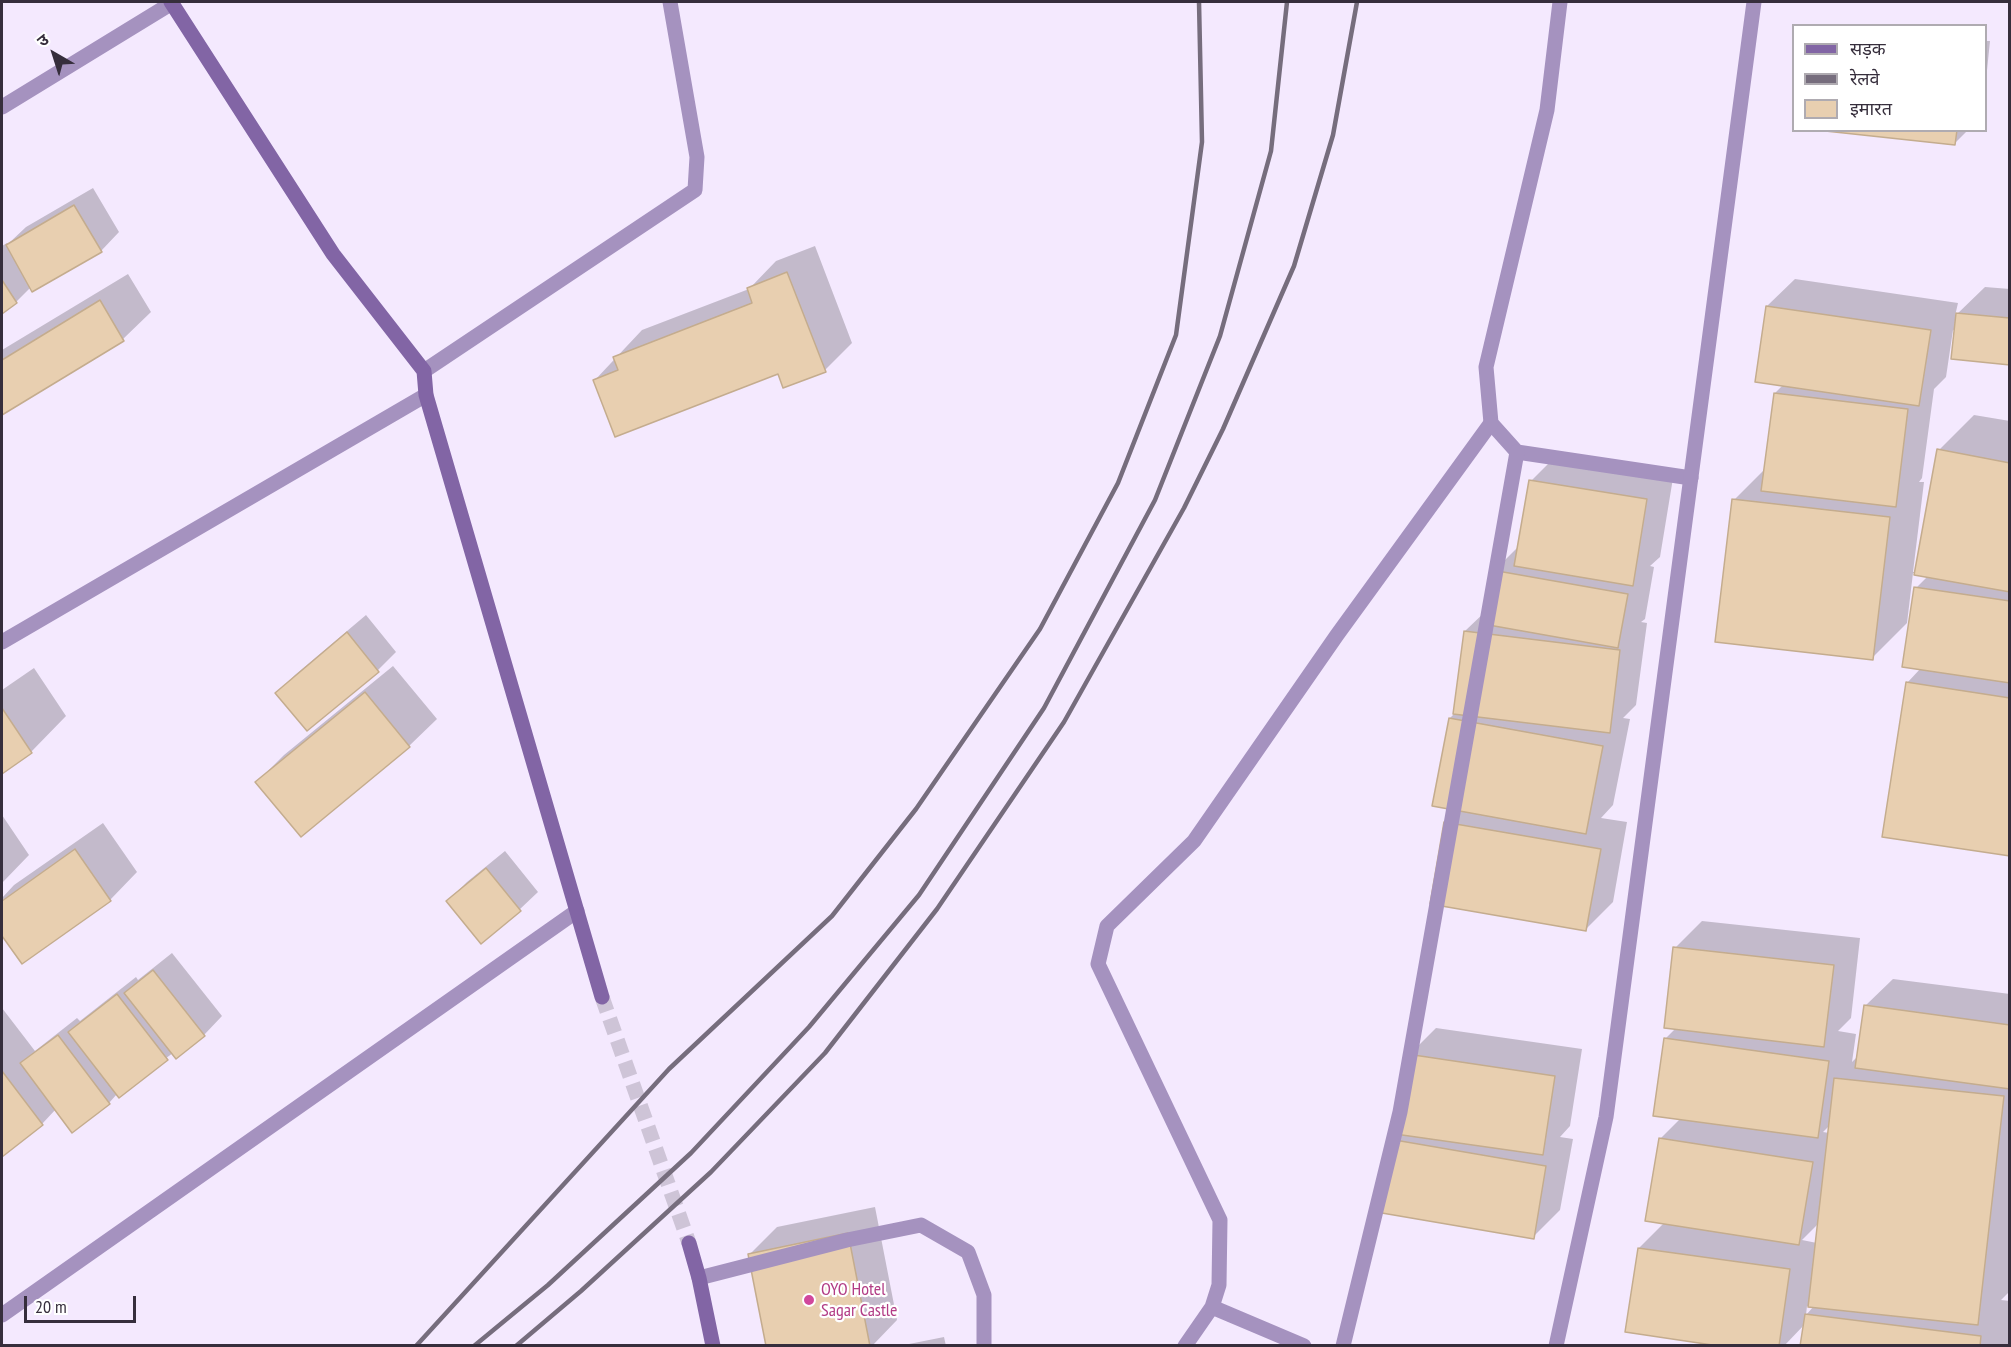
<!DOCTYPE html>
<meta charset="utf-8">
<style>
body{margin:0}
#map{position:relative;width:2011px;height:1347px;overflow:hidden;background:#f4e9fe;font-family:"PT Sans Narrow","Noto Sans Devanagari",sans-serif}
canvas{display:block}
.frame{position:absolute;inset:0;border:3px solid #362e3c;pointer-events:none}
.legend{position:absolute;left:1792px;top:24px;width:195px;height:108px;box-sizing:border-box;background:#fff;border:2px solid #afabb1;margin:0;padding:8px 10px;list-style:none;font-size:18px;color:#362e3c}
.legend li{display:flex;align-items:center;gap:12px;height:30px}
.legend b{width:30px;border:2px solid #afabb1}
.north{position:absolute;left:24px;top:24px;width:60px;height:60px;-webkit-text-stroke:4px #fff;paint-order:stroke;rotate:321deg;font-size:16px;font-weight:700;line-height:24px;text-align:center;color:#362e3c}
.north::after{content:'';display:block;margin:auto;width:21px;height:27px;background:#362e3c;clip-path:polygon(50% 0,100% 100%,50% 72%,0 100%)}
.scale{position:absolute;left:24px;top:1296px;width:112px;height:27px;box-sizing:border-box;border:3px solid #362e3c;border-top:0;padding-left:8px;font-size:18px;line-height:21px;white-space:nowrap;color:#362e3c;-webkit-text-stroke:4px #fff;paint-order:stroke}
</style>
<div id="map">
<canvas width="2011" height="1347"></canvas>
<div class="frame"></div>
<ul class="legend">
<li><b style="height:8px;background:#8265a5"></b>सड़क</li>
<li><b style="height:8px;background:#766d7d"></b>रेलवे</li>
<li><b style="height:16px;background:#e8cfb0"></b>इमारत</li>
</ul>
<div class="north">उ</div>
<div class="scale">20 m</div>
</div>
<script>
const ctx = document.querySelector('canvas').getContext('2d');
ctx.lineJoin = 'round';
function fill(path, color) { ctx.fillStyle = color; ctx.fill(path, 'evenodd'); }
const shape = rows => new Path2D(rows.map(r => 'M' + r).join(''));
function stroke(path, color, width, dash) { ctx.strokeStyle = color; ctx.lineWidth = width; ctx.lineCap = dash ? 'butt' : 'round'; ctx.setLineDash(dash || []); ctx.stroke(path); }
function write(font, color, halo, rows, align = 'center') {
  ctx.font = font + ' "PT Sans Narrow",sans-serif'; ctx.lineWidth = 4.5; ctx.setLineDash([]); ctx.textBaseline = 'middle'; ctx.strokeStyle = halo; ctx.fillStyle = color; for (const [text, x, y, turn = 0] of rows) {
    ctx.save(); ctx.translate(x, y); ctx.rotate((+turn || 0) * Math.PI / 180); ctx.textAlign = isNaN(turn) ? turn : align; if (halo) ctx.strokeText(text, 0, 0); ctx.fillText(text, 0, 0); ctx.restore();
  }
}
const shadow = shape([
 [1986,41,1990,41,1986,80],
 [1818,130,1968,130,1954,144],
 [93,188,119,232,101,251,31,287,16,302,2,312,2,246,7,243,8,244,26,227],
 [815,246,852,343,825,370,595,380,642,330,749,289,776,261],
 [128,274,151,312,123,339,2,413,2,350],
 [1795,279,1958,303,1955,316,1985,287,2010,289,2010,364,1953,330,1946,377,1934,389,1922,478,1919,482,1924,482,1913,572,1916,572,1939,450,1974,415,2010,421,2010,854,1907,683,1921,668,1916,588,1928,576,1913,573,1907,623,1872,658,1734,500,1765,469,1775,393,1784,384,1767,306],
 [1558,454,1674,472,1660,557,1650,566,1654,567,1645,619,1641,622,1647,623,1636,705,1623,718,1630,719,1613,805,1601,818,1627,822,1613,902,1586,929,1446,823,1450,718,1454,714,1465,631,1487,610,1494,571,1520,545,1531,481],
 [366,615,396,652,378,670,307,729,277,693,295,675],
 [393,666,437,719,409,746,301,835,257,782,284,755],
 [34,668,66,716,31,752,2,772,2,690],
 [2,815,29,855,2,883],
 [103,823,137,872,110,900,22,962,2,933,2,898,14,885],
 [505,851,538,892,519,910,448,901,467,882],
 [1702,921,1860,938,1851,1018,1838,1031,1856,1034,1852,1062,1858,1056,1865,1006,1893,979,2010,994,2010,1291,2001,1300,2010,1301,2010,1346,1802,1346,1805,1324,1784,1346,1729,1346,1639,1248,1665,1222,1661,1138,1681,1118,1665,1039,1676,1028,1675,948],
 [1830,1125,1829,1133,1823,1132],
 [1819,1223,1817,1243,1802,1240],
 [1807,1306,1814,1306,1806,1315],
 [172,953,222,1016,204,1035,173,1053,117,1094,109,1103,56,1109,42,1124,2,1155,2,1008,35,1051,77,1018,80,1021,136,977,138,980],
 [1436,1028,1582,1049,1570,1126,1560,1137,1573,1139,1560,1210,1533,1237,1390,1140,1409,1055],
 [875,1207,897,1320,872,1346,768,1346,750,1254,777,1227],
 [944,1337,946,1346,899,1346]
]);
const building = shape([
 [1816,130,1957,130,1955,145,1816,130],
 [74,205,102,252,32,292,6,245,74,205],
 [787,272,826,372,783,388,778,374,615,437,593,380,618,370,613,357,752,303,747,288,787,272],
 [2,280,17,303,2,314,2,280],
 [100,300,124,341,2,415,2,360,100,300],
 [1766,306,1931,330,1919,406,1755,382,1766,306],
 [1956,313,2010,318,2010,365,1951,359,1956,313],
 [1774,393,1908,409,1896,507,1761,491,1774,393],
 [1937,449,2010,463,2010,592,1914,575,1937,449],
 [1529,480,1647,499,1633,586,1514,566,1529,480],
 [1732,499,1890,517,1873,660,1715,642,1732,499],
 [1492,570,1628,594,1618,648,1483,624,1492,570],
 [1914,587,2010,601,2010,683,1902,667,1914,587],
 [1464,631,1620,650,1610,733,1453,714,1464,631],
 [347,632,379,672,307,731,275,693,347,632],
 [1906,682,2010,698,2010,856,1882,837,1906,682],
 [365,692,410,747,301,837,255,782,365,692],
 [2,708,32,753,2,774,2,708],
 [1449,718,1603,746,1586,834,1432,806,1449,718],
 [1444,822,1601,849,1586,931,1430,904,1444,822],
 [75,849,111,901,22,964,2,936,2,901,75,849],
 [486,868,521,911,481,944,446,901,486,868],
 [1673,947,1834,965,1824,1047,1664,1028,1673,947],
 [153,970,205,1036,176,1059,124,993,153,970],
 [117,994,168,1060,119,1098,68,1032,117,994],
 [1864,1005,2010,1025,2010,1089,1855,1068,1864,1005],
 [58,1035,110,1104,72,1133,20,1063,58,1035],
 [1664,1038,1829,1061,1818,1138,1653,1116,1664,1038],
 [1407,1054,1555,1076,1543,1155,1395,1134,1407,1054],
 [2,1071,43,1125,2,1157,2,1071],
 [1834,1078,2004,1096,1978,1325,1808,1307,1834,1078],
 [1659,1138,1813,1162,1799,1245,1645,1221,1659,1138],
 [1389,1139,1546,1166,1534,1239,1376,1212,1389,1139],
 [848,1233,870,1346,766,1346,748,1254,848,1233],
 [1638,1248,1790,1269,1779,1346,1719,1346,1625,1332,1638,1248],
 [1805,1314,1981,1336,1980,1346,1800,1346,1805,1314]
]);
const secondaryTunnel = shape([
 [602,997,689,1243]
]);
const service = shape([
 [1560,2,1547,110,1486,367,1491,423,1517,452,1691,478]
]);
const minor = shape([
 [2,107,172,3],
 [424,371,695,190,697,157,670,2],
 [2,642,426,395],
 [699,1278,847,1240,921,1225,968,1252,984,1295,984,1346],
 [1212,1307,1304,1346],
 [2,1315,577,911],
 [1185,1346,1212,1307,1219,1285,1220,1220,1098,964,1107,926,1194,841,1337,635,1491,423],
 [1343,1346,1400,1112,1517,452],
 [1556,1346,1606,1117,1754,2]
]);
const secondary = shape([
 [171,2,333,254,424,371,426,395,602,997],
 [689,1243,699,1278,713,1346]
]);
const rail = shape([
 [416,1346,669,1069,832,916,916,809,1040,629,1118,483,1176,335,1202,142,1199,2],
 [474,1346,548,1285,691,1153,809,1027,919,895,1044,708,1155,500,1220,336,1271,151,1287,2],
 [516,1346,581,1291,711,1172,825,1053,937,909,1064,722,1184,508,1223,429,1294,266,1333,135,1357,2]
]);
const markers = [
 [809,1300,6,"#d1479c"]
];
const hotelNames = [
 ["OYO Hotel",821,1290],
 ["Sagar Castle",821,1311]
];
fill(shadow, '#0003');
fill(building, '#e8cfb0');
stroke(building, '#c4ac8e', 1.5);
stroke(secondaryTunnel, '#cec4d7', 15, [15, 8]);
stroke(service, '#a592bf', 15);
stroke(minor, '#a592bf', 15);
stroke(secondary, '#8265a5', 15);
stroke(rail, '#766d7d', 4.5);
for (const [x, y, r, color] of markers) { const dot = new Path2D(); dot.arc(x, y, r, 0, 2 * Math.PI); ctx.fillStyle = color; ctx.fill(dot); stroke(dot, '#fff', 2); }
write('18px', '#b23c85', '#fff', hotelNames, 'left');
</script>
